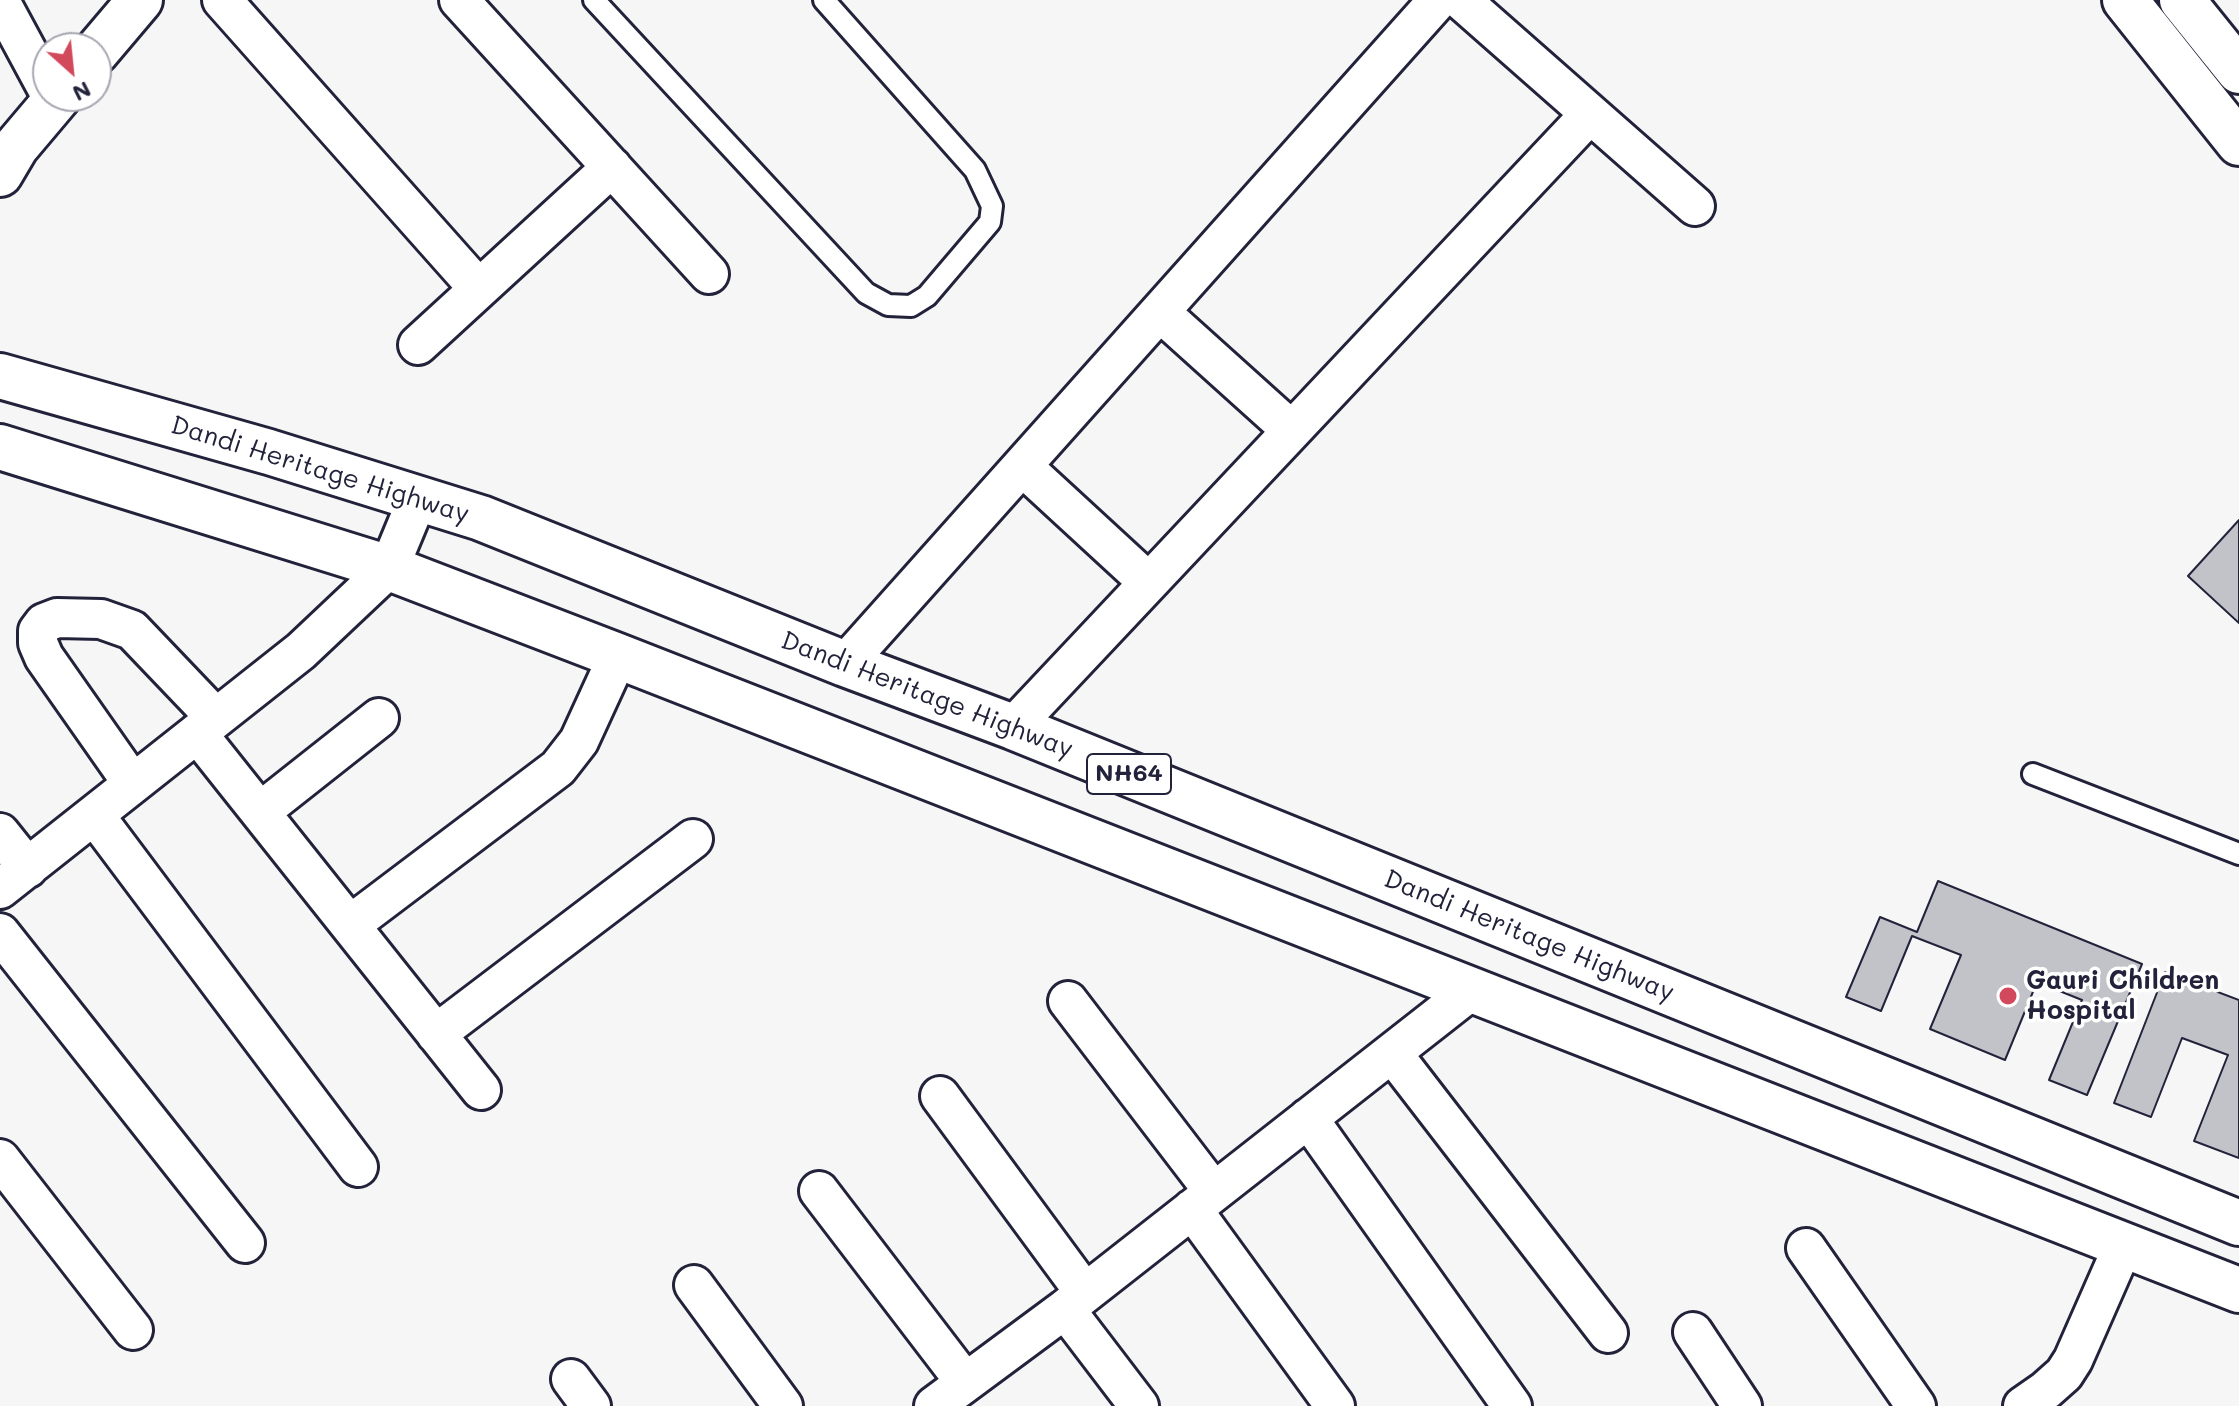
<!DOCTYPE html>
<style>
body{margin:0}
#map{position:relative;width:2239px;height:1406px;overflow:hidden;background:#f6f6f7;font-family:Mali,sans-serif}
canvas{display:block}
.north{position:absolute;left:32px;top:32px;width:80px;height:80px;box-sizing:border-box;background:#fff;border:2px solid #a7a7b1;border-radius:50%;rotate:153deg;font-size:22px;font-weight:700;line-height:32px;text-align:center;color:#22223b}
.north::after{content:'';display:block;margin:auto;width:28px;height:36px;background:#d1495b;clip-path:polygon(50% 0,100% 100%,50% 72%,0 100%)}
</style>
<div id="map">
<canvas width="2239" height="1406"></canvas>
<div class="north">N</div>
</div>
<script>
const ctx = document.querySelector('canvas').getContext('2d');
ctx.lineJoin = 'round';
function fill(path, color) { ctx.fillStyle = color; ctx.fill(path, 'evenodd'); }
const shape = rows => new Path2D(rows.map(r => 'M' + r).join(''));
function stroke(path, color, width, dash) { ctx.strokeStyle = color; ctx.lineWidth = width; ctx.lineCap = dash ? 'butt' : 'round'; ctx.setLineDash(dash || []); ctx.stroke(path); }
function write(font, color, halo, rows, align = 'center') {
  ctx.font = font + ' Mali,sans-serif'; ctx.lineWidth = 7; ctx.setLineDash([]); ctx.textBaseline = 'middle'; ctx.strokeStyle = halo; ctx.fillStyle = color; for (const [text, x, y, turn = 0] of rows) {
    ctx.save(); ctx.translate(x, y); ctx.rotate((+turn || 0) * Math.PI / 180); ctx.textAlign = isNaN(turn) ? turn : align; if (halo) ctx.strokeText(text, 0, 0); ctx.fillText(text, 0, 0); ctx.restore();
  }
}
const building = shape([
 [2239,520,2239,623,2188,576,2239,520],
 [1938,881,2142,964,2087,1095,2049,1080,2082,1000,2037,982,2005,1060,1930,1029,1961,955,1912,936,1881,1011,1846,997,1880,917,1917,932,1938,881],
 [2165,972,2239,1000,2239,1158,2194,1141,2228,1055,2182,1038,2151,1117,2114,1103,2165,972]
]);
const lane = shape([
 [594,0,866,293,888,305,911,306,927,296,990,222,992,206,975,170,824,0],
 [2033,774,2239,854]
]);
const street = shape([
 [222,0,479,289],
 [459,0,709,274],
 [1461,0,1695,206],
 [0,1,48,90],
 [1160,312,1291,430],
 [418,345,612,167],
 [1022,466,1148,582],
 [845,664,1438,0],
 [1013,727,1590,114],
 [197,733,481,1090],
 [133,784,44,657,38,643,38,631,44,623,57,618,101,619,132,630,216,718],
 [260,812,379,718],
 [95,816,358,1167],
 [0,833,28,868],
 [0,889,301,651,389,568,418,498],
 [350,925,558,768,579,741,618,656],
 [0,933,245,1243],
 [1068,1001,1214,1192],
 [436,1034,693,839],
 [1392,1053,1608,1333],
 [940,1096,1085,1293],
 [1308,1118,1512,1406],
 [0,1159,133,1330],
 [819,1191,965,1382],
 [1192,1209,1335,1406],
 [1806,1248,1916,1406],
 [694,1285,783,1406],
 [1065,1309,1139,1406],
 [1693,1332,1742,1406],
 [571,1379,591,1406],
 [934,1406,1065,1309,1473,989],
 [2023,1406,2046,1390,2064,1374,2073,1360,2124,1244]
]);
const secondary = shape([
 [2125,0,2239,143],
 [2182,0,2239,71],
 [96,52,140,0],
 [0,174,16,147,59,96]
]);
const primary = shape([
 [0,376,269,452,481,518,845,664,1013,727,2239,1223],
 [0,447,389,568,618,656,2239,1290]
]);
const markers = [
 [2008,996,10,"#d1495b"]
];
const shields = [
 [1129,774,84]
];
const shieldNames = [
 ["NH64",1129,774]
];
const streetNames = [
 ["Dandi Heritage Highway",320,470,17],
 ["Dandi Heritage Highway",927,695,21],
 ["Dandi Heritage Highway",1529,936,22]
];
const poiNames = [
 ["Gauri Children",2026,981],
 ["Hospital",2026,1011]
];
fill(building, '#c2c2c9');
stroke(building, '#22223b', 2);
stroke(lane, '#22223b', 26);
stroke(street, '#22223b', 44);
stroke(secondary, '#22223b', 50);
stroke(primary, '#22223b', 50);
stroke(lane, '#fff', 20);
stroke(street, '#fff', 38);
stroke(secondary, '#fff', 44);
stroke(primary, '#fff', 44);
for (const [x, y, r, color] of markers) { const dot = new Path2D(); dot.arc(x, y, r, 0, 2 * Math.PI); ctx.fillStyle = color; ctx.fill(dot); stroke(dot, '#fff', 3); }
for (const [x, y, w] of shields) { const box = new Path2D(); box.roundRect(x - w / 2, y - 20, w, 40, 6); ctx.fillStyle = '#fff'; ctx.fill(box); stroke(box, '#22223b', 2); }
write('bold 24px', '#22223b', null, shieldNames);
write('26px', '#22223b', '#fff', streetNames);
write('bold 26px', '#22223b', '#fff', poiNames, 'left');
</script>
